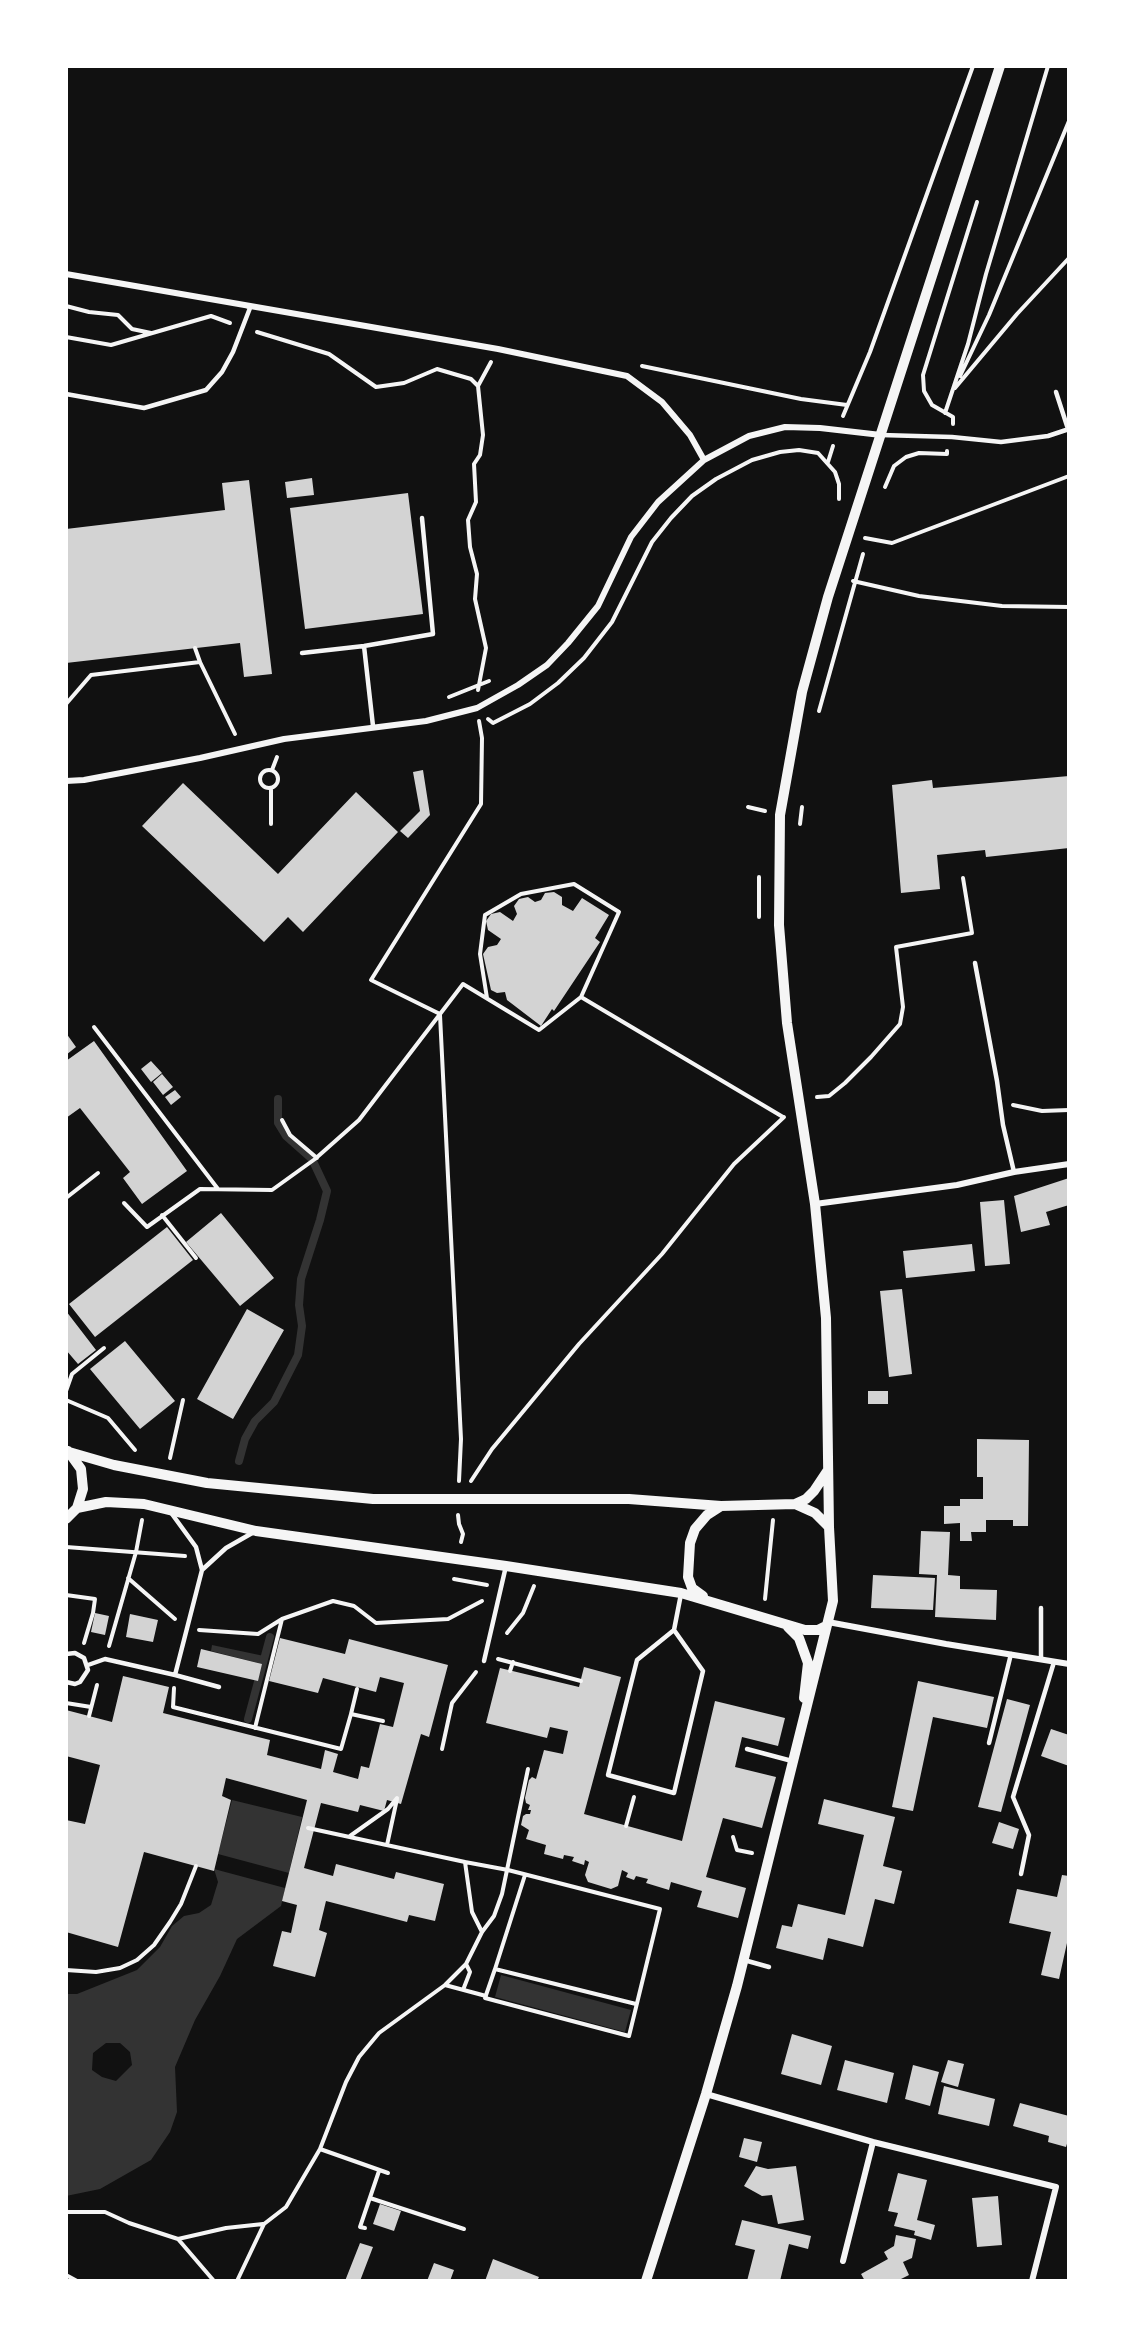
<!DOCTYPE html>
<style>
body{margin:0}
#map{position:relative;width:1135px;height:2347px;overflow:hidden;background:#111;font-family:Karla,sans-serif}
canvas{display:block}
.frame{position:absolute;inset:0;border:68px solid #fff;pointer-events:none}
</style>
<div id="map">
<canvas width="1135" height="2347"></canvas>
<div class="frame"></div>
</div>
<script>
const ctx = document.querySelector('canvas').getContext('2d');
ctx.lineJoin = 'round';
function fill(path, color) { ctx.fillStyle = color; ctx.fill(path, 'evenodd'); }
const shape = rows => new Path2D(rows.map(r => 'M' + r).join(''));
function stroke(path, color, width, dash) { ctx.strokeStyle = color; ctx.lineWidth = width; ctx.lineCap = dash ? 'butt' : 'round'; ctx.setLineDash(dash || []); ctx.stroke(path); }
const water = shape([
 [212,1645,264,1656,262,1664,211,1651],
 [232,1800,302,1817,281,1906,237,1939,220,1976,195,2020,175,2067,177,2112,170,2132,151,2160,100,2189,66,2196,66,1994,77,1994,137,1970,160,1947,172,1926,184,1916,199,1913,211,1905,218,1882,214,1869],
 [106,2043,120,2043,130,2052,132,2065,116,2081,102,2077,92,2070,93,2053],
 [501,1975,631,2010,625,2032,495,1997]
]);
const pier = shape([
 [218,1854,289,1873,285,1888,214,1869]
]);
const stream = shape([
 [239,1461,245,1439,255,1421,274,1402,298,1355,302,1326,299,1305,301,1279,320,1220,327,1191,312,1159,286,1136,278,1123,278,1099],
 [248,1719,270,1637]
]);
const building = shape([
 [312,478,314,495,287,498,285,482],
 [249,480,272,674,244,677,240,643,66,663,66,529,225,510,222,483],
 [408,493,423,614,305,629,290,508],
 [423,770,430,815,408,838,400,831,420,811,413,772],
 [1069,776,1069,848,986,857,985,850,937,855,940,889,901,893,892,785,932,780,933,788],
 [183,783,278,874,356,792,398,832,303,932,288,917,264,942,142,826],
 [554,892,562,897,562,905,573,911,582,898,609,915,595,938,600,942,554,1011,552,1009,541,1026,507,1000,505,992,497,993,491,990,483,954,488,947,497,945,501,939,488,930,486,921,491,914,500,912,513,921,517,914,514,906,519,899,528,897,535,902,541,900,545,893],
 [66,1033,76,1047,66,1055],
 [94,1041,187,1171,142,1204,123,1178,130,1172,80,1108,66,1118,66,1061],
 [151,1061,162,1073,151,1082,141,1069],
 [162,1074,173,1087,163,1095,153,1082],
 [175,1090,181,1097,171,1105,165,1097],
 [1069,1178,1069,1205,1046,1212,1050,1225,1021,1232,1014,1196],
 [1004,1200,1010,1264,985,1266,980,1202],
 [221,1213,274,1278,240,1306,186,1242],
 [167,1227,193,1260,95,1337,69,1304],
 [972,1244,975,1271,906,1278,903,1251],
 [902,1289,912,1374,889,1377,880,1291],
 [247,1309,284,1330,233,1419,197,1399],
 [66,1311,96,1350,78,1364,66,1350],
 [125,1341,175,1401,140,1429,90,1369],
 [868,1391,888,1391,888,1404,868,1404],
 [977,1439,1029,1440,1028,1526,1013,1526,1013,1520,986,1520,986,1532,971,1532,972,1541,960,1541,960,1523,944,1524,944,1506,960,1506,960,1499,983,1499,983,1477,977,1477],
 [921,1531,950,1532,948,1575,960,1576,960,1589,997,1590,996,1620,935,1617,937,1575,919,1574],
 [873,1575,935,1578,933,1610,871,1608],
 [95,1613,109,1616,105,1635,91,1632],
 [130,1614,158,1620,153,1642,126,1637],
 [280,1638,345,1654,349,1639,448,1665,429,1737,421,1734,401,1804,387,1800,384,1811,360,1805,358,1812,321,1803,304,1868,333,1876,336,1864,394,1879,396,1872,444,1884,435,1921,409,1915,407,1922,326,1901,319,1930,327,1933,315,1977,273,1966,282,1931,291,1933,297,1905,282,1901,307,1800,226,1778,222,1796,231,1800,214,1871,144,1852,118,1947,66,1932,66,1820,85,1824,100,1765,66,1756,66,1710,112,1722,123,1676,169,1687,163,1713,270,1740,267,1755,321,1769,325,1750,338,1754,333,1772,358,1779,361,1766,369,1768,380,1724,393,1727,404,1683,380,1677,376,1692,323,1678,318,1693,269,1681],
 [201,1649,262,1664,258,1681,197,1667],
 [584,1667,621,1677,584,1814,682,1841,715,1701,785,1718,778,1746,742,1737,735,1767,776,1777,762,1828,723,1818,706,1877,746,1888,738,1918,697,1907,702,1891,671,1882,669,1890,646,1883,648,1879,636,1876,634,1880,626,1877,628,1873,622,1870,618,1886,611,1889,588,1882,585,1875,589,1862,585,1860,584,1865,572,1861,574,1857,564,1855,563,1859,544,1854,546,1845,526,1839,529,1830,521,1825,523,1816,526,1814,530,1814,531,1810,528,1810,530,1805,526,1803,525,1798,529,1780,532,1777,536,1779,544,1750,563,1754,568,1731,550,1727,547,1738,486,1723,500,1668,579,1687],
 [918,1681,994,1697,987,1728,933,1717,913,1811,892,1807],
 [1007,1699,1030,1705,1001,1812,978,1807],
 [1051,1729,1069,1735,1069,1766,1041,1756],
 [824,1799,895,1817,883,1866,902,1871,894,1904,875,1899,863,1947,828,1938,823,1960,776,1948,782,1925,792,1927,798,1904,845,1915,864,1835,818,1824],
 [999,1822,1019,1829,1013,1849,992,1843],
 [1062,1875,1069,1876,1069,1934,1059,1979,1041,1975,1051,1932,1009,1923,1017,1889,1057,1897],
 [792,2034,832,2046,821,2085,781,2074],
 [845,2060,894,2073,887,2103,837,2090],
 [948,2060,964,2064,958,2087,941,2082],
 [913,2065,939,2072,930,2106,905,2099],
 [944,2086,995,2099,989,2126,938,2114],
 [1020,2103,1069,2116,1069,2137,1066,2147,1048,2142,1049,2136,1013,2126],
 [744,2138,762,2142,757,2162,739,2157],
 [756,2166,768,2169,796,2166,804,2220,778,2224,772,2195,762,2196,744,2186],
 [898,2173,927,2180,917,2220,935,2225,931,2240,914,2235,915,2231,894,2226,898,2213,888,2211],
 [998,2196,1002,2245,977,2247,972,2198],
 [380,2204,401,2211,394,2231,373,2224],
 [742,2220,811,2236,808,2249,789,2244,780,2281,747,2281,755,2250,735,2245],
 [896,2235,916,2239,912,2258,903,2262,909,2275,897,2281,865,2281,861,2274,888,2259,884,2252,894,2246],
 [360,2243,373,2247,360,2281,345,2281],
 [493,2259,539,2277,537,2281,485,2281],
 [434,2263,454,2270,450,2281,427,2281]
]);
const path = shape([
 [66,306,89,312,118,315,132,329,151,333],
 [257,332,329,354,376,387,404,383,437,369,471,379,478,386],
 [66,337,111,345,211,316,230,323],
 [642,366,801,399,847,405],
 [960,376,989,315,1069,121],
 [955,388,1017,314,1069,258],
 [945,413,968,344,986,274,1048,66],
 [843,416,870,352,973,66],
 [953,424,953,417,932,405,924,391,923,375,977,202],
 [828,462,833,446],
 [885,487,894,466,906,457,919,453,947,454,947,451],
 [865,538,892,543,1069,476],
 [853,581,919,596,1002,606,1069,607],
 [195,648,200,662],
 [478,690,486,648,475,599,477,574,470,547,468,520,476,502,474,464,480,455,483,435,478,386,491,362],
 [449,697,489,681],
 [66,704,91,675,200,662,235,734],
 [819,711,863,554],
 [488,719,493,723,530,704,558,683,584,658,612,622,652,542,671,518,692,496,716,479,752,460,780,452,799,450,818,453,835,472,839,484,839,499],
 '260 779a9 9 0 1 1 18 0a9 9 0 1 1-18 0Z',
 [272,770,277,757],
 [748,807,765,811],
 [271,824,271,789],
 [800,824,802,807],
 [759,917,759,877],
 [487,998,480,954,485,915,521,894,574,884,619,912,581,997],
 [440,1014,371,980,481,804,482,738,479,721],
 [440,1015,461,1439,459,1481],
 [94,1027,218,1189],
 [817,1097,829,1096,845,1083,871,1057,900,1024,903,1007,896,947,972,933,963,878],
 [1013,1105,1042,1111,1069,1110],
 [282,1120,290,1135,317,1158],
 [66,1198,98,1173],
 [124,1203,147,1227,200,1189,272,1190,315,1159,359,1120,463,984,539,1030,581,997,783,1117],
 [162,1215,196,1258],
 [66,1391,72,1374,104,1348],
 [66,1400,108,1418,135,1450],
 [170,1458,183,1400],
 [471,1481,492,1449,579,1344,662,1254,734,1164,784,1117],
 [458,1515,459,1524,463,1534,461,1542],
 [66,1547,185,1556],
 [128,1578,175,1619],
 [454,1579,487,1585],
 [66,1595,95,1599,93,1613,84,1643],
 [765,1599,773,1520],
 [199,1630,258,1634,282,1619,333,1601,354,1606,376,1623,448,1619,482,1601],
 [507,1633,523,1613,534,1586],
 [109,1646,136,1552,142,1520],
 [498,1659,581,1681],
 [510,1671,513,1662],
 [174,1688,173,1707,341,1749,351,1714,383,1721],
 [66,1703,91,1707],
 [351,1714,357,1689],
 [89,1716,97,1685],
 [255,1728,282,1619],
 [442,1749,452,1703,476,1672],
 [626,1826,634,1797],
 [350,1836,388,1809,397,1798],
 [733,1837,737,1850,752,1853],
 [387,1845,397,1799],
 [465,1862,508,1870,660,1909,629,2036,485,1998,495,1969,636,2004],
 [482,1932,494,1916,502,1894,528,1769],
 [495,1969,525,1875],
 [66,1970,96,1972,120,1968,137,1960,154,1945,170,1922,181,1904,196,1866],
 [445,1985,486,1996],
 [463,1990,470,1972,466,1964],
 [320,2149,388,2173],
 [370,2198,464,2229],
 [66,2212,105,2212,129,2223,178,2239,226,2228,263,2224],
 [365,2228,360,2227,379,2171],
 [178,2239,214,2281],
 [66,2275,77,2281],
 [237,2281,264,2224,286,2207,320,2149,346,2082,359,2057,379,2033,445,1985,466,1964,482,1932,472,1912,465,1862,308,1828]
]);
const service = shape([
 [1056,392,1068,429],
 [66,394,144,408,206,390,222,372,233,352,250,308,247,306],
 [881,435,952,437,1001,442,1048,436,1069,429],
 [364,646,373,726],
 [302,653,364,646,433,634,422,518],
 [975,963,997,1081,1003,1125,1014,1172],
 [172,1514,196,1547,202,1570,226,1548,254,1532],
 [674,1630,703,1671,674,1793,608,1775,637,1660,674,1630],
 [674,1630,681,1594],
 [66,1654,75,1653,84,1658,88,1670,80,1682,75,1684,66,1682],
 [1041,1659,1041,1608],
 [484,1661,506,1566],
 [88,1665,105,1659,175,1675,202,1570],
 [175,1675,219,1687],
 [989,1743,1011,1654],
 [747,1749,792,1761],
 [1021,1874,1029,1835,1013,1797,1054,1662],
 [744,1960,769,1967]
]);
const minor = shape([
 [66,274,498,349,627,376,662,402,690,435,704,460],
 [66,781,84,780,200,758,284,739,426,721,477,708,518,685,547,665,568,643,598,606,631,537,658,502,704,460,749,436,785,427,820,428,881,435],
 [815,1204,957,1185,1014,1172,1069,1164],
 [828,1622,946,1644,1069,1664],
 [706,2094,873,2142,1056,2187,1032,2281],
 [843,2261,873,2142]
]);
const tertiary = shape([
 [69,1452,114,1465,207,1483,373,1499,629,1499,721,1506,795,1504,815,1513,829,1527],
 [795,1504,806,1499,814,1491,828,1470],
 [77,1508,106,1502,144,1504,256,1531,506,1566,681,1593,805,1630,818,1630,826,1626],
 [66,1519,77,1508,83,1489,81,1469,68,1451],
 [703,1596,692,1588,688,1577,690,1543,695,1529,707,1515,721,1506],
 [788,1627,799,1638,808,1663,804,1698],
 [646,2281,706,2094,737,1986,833,1601,829,1527,826,1318,815,1204,787,1023,779,925,780,815,802,692,828,597,1000,66]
]);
fill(water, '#333');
fill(pier, '#111');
stroke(stream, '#333', 8);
fill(building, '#d3d3d3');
stroke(path, '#f5f5f5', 4);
stroke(service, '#f5f5f5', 4.5);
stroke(minor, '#f5f5f5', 6);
stroke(tertiary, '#f5f5f5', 10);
</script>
